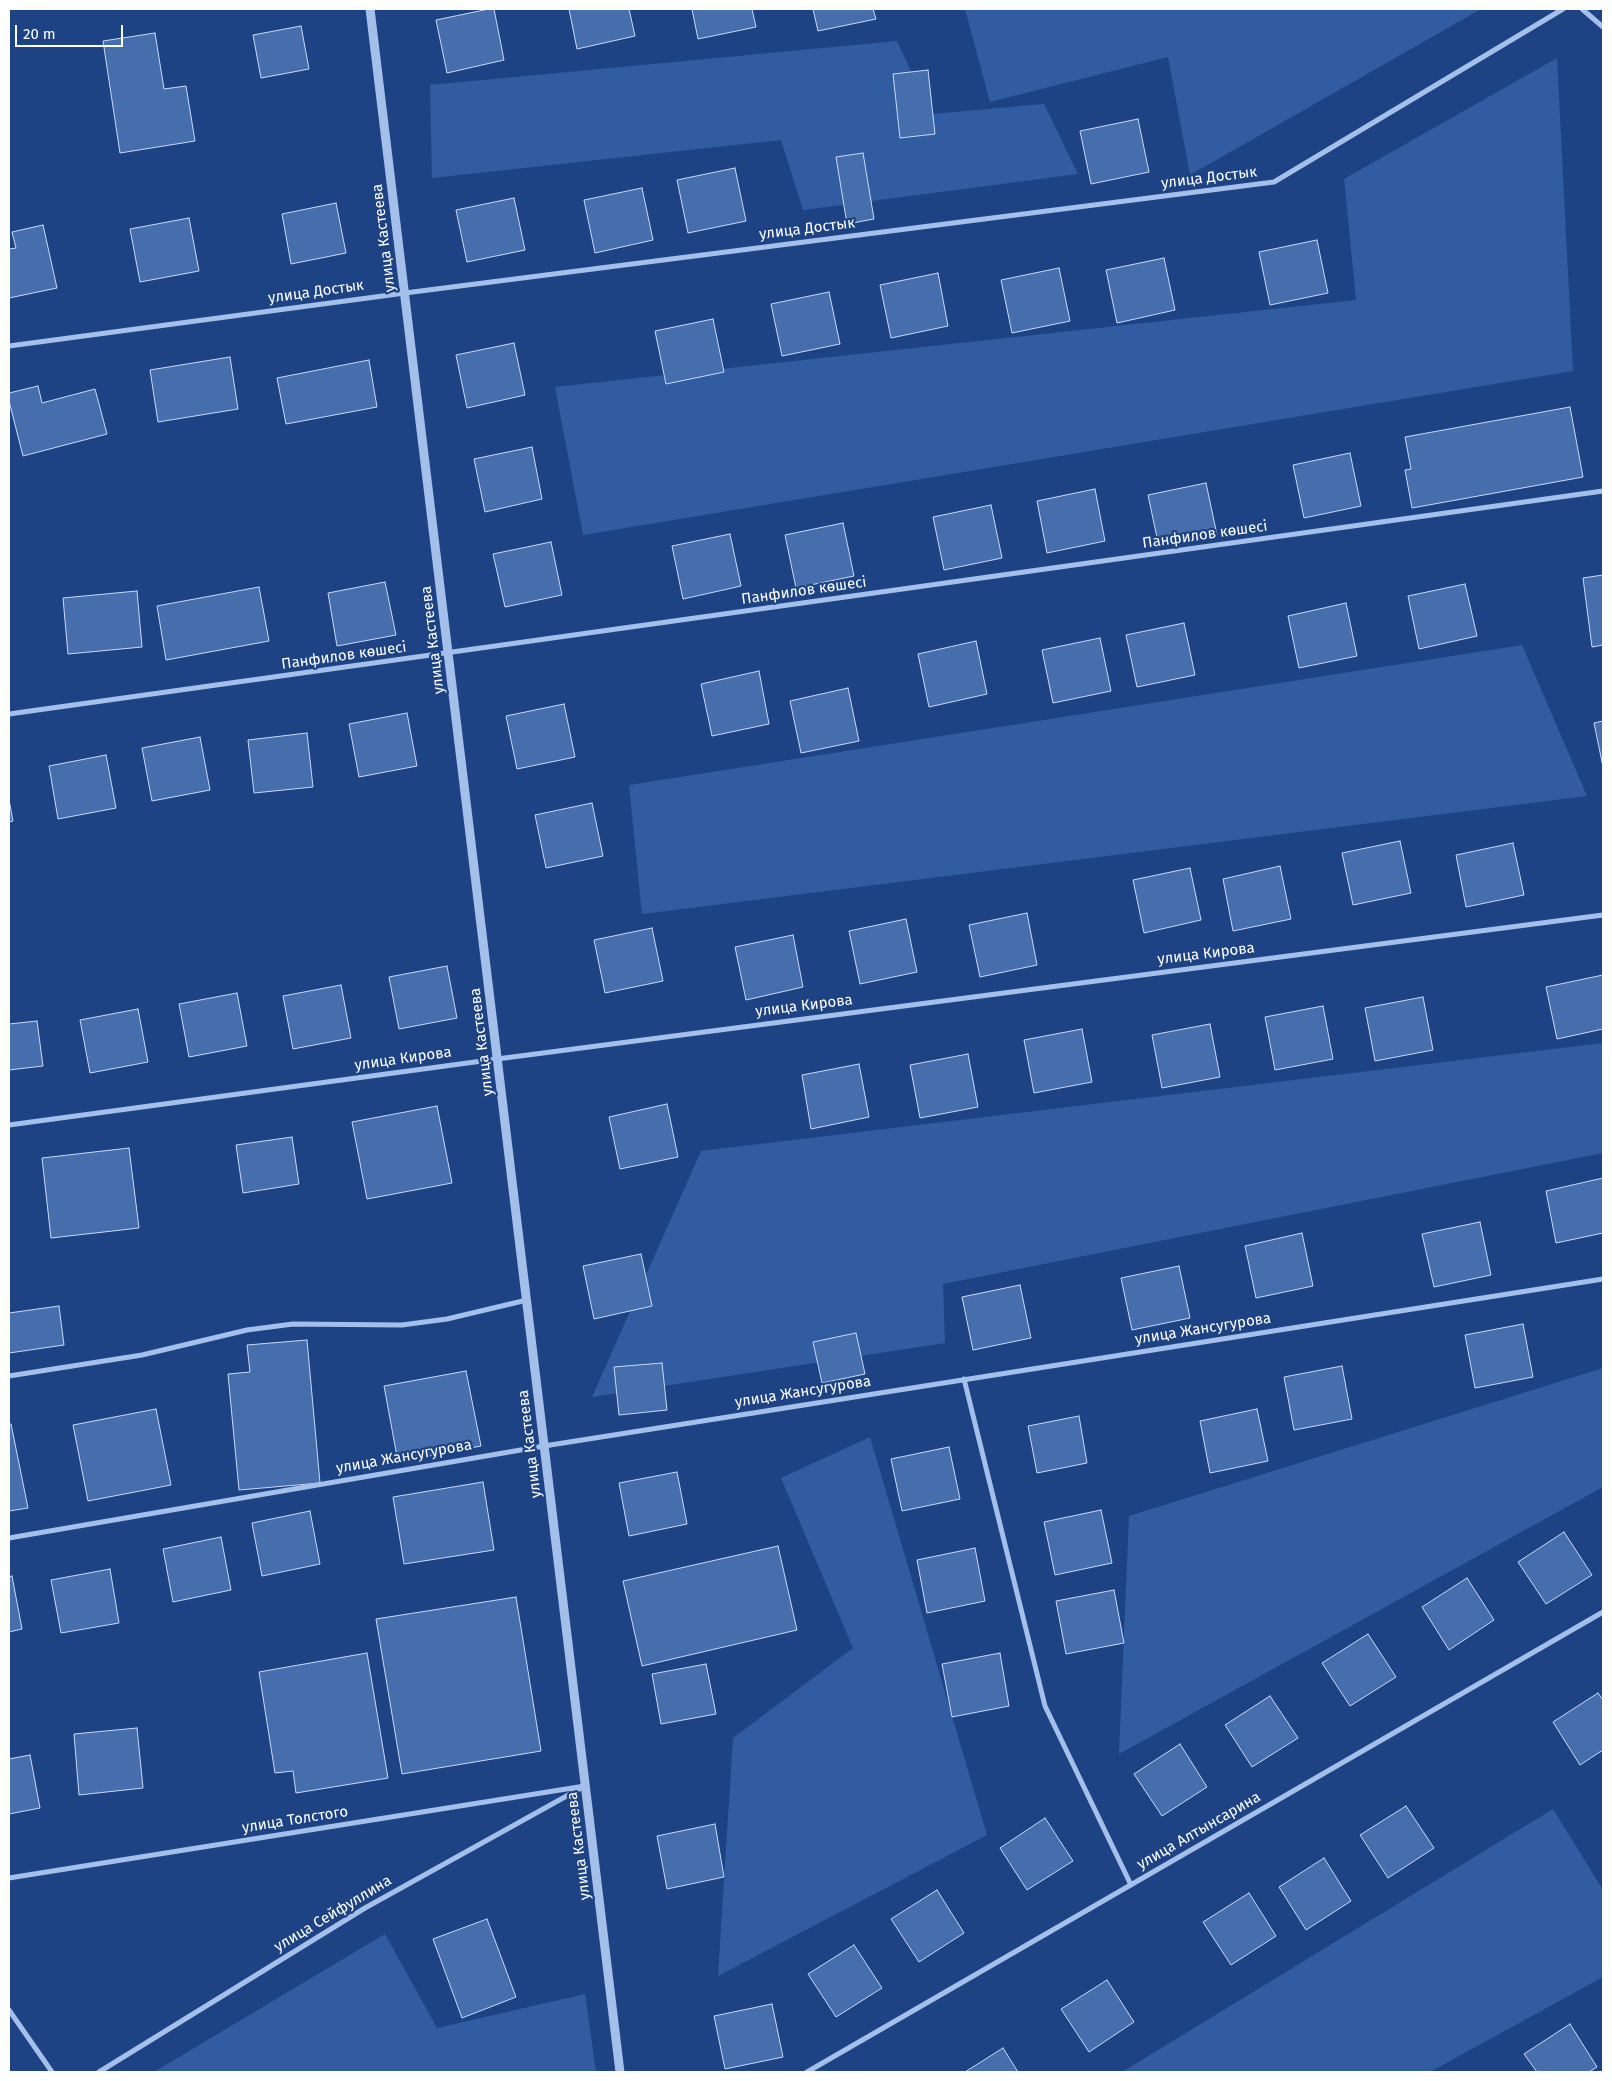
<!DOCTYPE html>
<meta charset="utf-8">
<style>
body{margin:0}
#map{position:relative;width:1612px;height:2081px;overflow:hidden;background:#1e4384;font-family:"Fira Sans",sans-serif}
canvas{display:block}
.frame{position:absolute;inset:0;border:10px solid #fff;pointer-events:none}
.scale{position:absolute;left:15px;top:25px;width:108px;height:22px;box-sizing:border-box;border:2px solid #fff;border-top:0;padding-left:6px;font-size:15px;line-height:18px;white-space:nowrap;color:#fff;-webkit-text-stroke:4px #1e4384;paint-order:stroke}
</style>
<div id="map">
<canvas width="1612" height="2081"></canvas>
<div class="frame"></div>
<div class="scale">20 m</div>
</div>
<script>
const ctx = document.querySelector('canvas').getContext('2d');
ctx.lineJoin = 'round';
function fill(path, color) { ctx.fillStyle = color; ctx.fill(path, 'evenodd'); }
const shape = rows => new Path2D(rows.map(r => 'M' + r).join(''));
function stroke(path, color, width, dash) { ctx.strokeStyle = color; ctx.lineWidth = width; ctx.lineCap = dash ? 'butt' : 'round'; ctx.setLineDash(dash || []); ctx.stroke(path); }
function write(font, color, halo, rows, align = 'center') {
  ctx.font = font + ' "Fira Sans",sans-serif'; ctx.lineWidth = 4.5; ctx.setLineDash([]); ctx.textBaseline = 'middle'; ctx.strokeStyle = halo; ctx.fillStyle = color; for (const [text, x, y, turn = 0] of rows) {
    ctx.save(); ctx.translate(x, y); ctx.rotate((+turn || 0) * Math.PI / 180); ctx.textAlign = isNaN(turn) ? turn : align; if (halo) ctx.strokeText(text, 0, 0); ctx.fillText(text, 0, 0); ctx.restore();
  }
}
const green = shape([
 [965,9,1481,9,1190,175,1168,57,990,102],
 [897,41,931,114,1044,104,1078,174,803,210,781,140,432,178,430,85],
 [1557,58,1573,371,583,535,555,387,1356,300,1344,179],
 [1522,645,1587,796,642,914,629,785],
 [1603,1043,1603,1153,943,1284,945,1343,592,1397,701,1151],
 [1603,1368,1603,1487,1119,1754,1129,1516],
 [870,1437,987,1835,718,1976,733,1738,853,1648,781,1478],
 [1553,1809,1603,1890,1603,1977,1430,2072,1122,2072],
 [385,1934,437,2028,585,1994,596,2072,154,2072]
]);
const building = shape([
 [489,9,494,9,504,60,447,73,436,20,489,9],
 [569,9,629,9,635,36,577,49,569,9],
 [692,9,752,9,756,27,698,39,692,9],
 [813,9,873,9,876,19,818,31,813,9],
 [301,26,309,69,261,78,253,35,301,26],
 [155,33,164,89,186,86,195,141,120,153,103,41,155,33],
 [928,70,935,134,900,138,893,74,928,70],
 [1138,119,1149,172,1091,184,1080,131,1138,119],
 [863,153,874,219,847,224,836,157,863,153],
 [735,168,746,221,688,233,677,180,735,168],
 [642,188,653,240,595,253,584,200,642,188],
 [514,198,525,250,467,262,456,210,514,198],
 [336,203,346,253,291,264,282,214,336,203],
 [189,218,199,271,140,282,130,229,189,218],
 [43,225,57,288,9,298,9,249,16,248,12,232,43,225],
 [1317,240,1328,293,1270,305,1259,252,1317,240],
 [1164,258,1175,310,1117,323,1106,270,1164,258],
 [1059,268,1070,321,1012,333,1001,280,1059,268],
 [938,273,948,326,891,338,880,285,938,273],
 [829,292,840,344,782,356,771,304,829,292],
 [713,319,724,372,666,384,655,331,713,319],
 [514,343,525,395,467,408,456,355,514,343],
 [230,357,238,409,158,422,150,370,230,357],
 [369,360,377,407,286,424,277,378,369,360],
 [38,386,42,403,95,389,107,434,23,456,9,401,9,393,38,386],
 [1570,407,1583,477,1412,508,1405,470,1411,469,1405,437,1570,407],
 [532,447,542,499,485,512,474,459,532,447],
 [1350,453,1361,506,1304,518,1293,465,1350,453],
 [1206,483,1217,535,1159,547,1148,495,1206,483],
 [1095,489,1105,541,1047,553,1037,501,1095,489],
 [991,505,1002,558,944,570,933,517,991,505],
 [843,523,854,576,796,588,785,535,843,523],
 [730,534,741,586,683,599,672,546,730,534],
 [551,542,562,595,505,607,493,554,551,542],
 [1603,575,1603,645,1592,647,1583,578,1603,575],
 [385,582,396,635,337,646,328,593,385,582],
 [1465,584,1477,636,1419,649,1408,596,1465,584],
 [259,587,269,641,166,660,157,606,259,587],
 [137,591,142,647,68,654,63,598,137,591],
 [1346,603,1357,656,1299,668,1288,616,1346,603],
 [1184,623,1195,675,1137,687,1126,635,1184,623],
 [1100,638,1111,691,1053,703,1042,650,1100,638],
 [976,641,987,694,929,707,918,654,976,641],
 [759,671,769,724,712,736,701,684,759,671],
 [848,688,859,741,801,753,790,701,848,688],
 [564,704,575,757,517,769,506,716,564,704],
 [407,713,417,766,359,777,349,724,407,713],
 [1603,721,1603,767,1594,723,1603,721],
 [307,733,313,787,254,793,248,740,307,733],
 [200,737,210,790,152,801,142,748,200,737],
 [106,755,116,808,58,819,49,766,106,755],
 [9,800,13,821,9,822,9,800],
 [592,803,603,856,546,868,535,815,592,803],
 [1400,841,1411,893,1353,905,1342,853,1400,841],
 [1513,843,1524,895,1466,907,1456,855,1513,843],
 [1280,866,1291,919,1233,931,1223,879,1280,866],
 [1190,868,1201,920,1144,933,1133,880,1190,868],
 [1027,913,1037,965,980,977,969,925,1027,913],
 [906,919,917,972,860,984,849,931,906,919],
 [652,928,663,981,605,993,594,940,652,928],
 [793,935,803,987,746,1000,735,947,793,935],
 [447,966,457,1018,399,1029,389,977,447,966],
 [1603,975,1603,1029,1557,1039,1546,987,1603,975],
 [341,985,351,1038,293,1049,283,996,341,985],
 [237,993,247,1046,189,1057,179,1004,237,993],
 [1423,997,1433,1050,1375,1061,1365,1008,1423,997],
 [1323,1006,1333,1059,1275,1070,1265,1017,1323,1006],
 [138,1009,148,1062,90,1073,80,1020,138,1009],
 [37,1021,43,1066,9,1070,9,1024,37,1021],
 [1210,1024,1220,1077,1162,1088,1152,1035,1210,1024],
 [1082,1029,1092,1082,1034,1093,1024,1040,1082,1029],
 [968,1054,978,1107,920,1118,910,1065,968,1054],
 [859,1064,869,1117,811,1129,802,1075,859,1064],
 [667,1104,678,1157,620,1169,609,1117,667,1104],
 [437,1106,452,1183,367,1199,352,1122,437,1106],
 [292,1137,299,1184,243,1193,236,1145,292,1137],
 [129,1148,139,1228,51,1238,42,1158,129,1148],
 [1603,1178,1603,1233,1556,1243,1546,1191,1603,1178],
 [1480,1222,1491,1275,1434,1287,1422,1234,1480,1222],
 [1302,1233,1313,1286,1256,1298,1245,1246,1302,1233],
 [641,1254,652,1306,594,1319,583,1266,641,1254],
 [1179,1266,1190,1318,1132,1330,1121,1278,1179,1266],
 [1020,1285,1031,1338,973,1350,962,1297,1020,1285],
 [59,1306,64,1345,9,1353,9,1313,59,1306],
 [1523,1324,1533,1377,1475,1388,1465,1335,1523,1324],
 [856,1333,865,1374,822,1383,813,1342,856,1333],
 [307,1340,320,1483,239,1490,228,1374,250,1372,247,1345,307,1340],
 [662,1363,667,1410,619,1415,614,1367,662,1363],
 [1342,1366,1352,1419,1294,1430,1284,1377,1342,1366],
 [466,1371,481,1446,398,1462,384,1386,466,1371],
 [156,1409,171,1485,88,1501,73,1425,156,1409],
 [1257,1409,1268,1461,1210,1473,1200,1421,1257,1409],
 [1079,1416,1087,1463,1037,1473,1028,1426,1079,1416],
 [9,1424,11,1424,28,1508,9,1511,9,1424],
 [949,1447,960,1499,902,1511,891,1459,949,1447],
 [677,1472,687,1524,629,1536,619,1483,677,1472],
 [483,1482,494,1550,404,1564,393,1497,483,1482],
 [1101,1510,1112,1563,1055,1575,1044,1522,1101,1510],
 [310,1511,320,1564,262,1576,252,1523,310,1511],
 [1564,1532,1592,1575,1546,1604,1518,1562,1564,1532],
 [221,1537,231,1590,173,1602,163,1549,221,1537],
 [778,1546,797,1630,642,1666,623,1581,778,1546],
 [975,1548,985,1601,927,1613,917,1560,975,1548],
 [110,1569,119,1623,61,1633,51,1580,110,1569],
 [12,1576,22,1629,9,1632,9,1577,12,1576],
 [1467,1578,1494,1620,1449,1650,1422,1607,1467,1578],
 [1114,1590,1124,1643,1066,1654,1056,1601,1114,1590],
 [516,1597,541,1751,402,1774,376,1619,516,1597],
 [1368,1634,1396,1677,1350,1706,1322,1663,1368,1634],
 [367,1653,388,1778,296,1793,293,1771,275,1773,259,1672,367,1653],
 [1000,1653,1009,1706,952,1717,942,1664,1000,1653],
 [706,1664,716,1714,661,1724,652,1674,706,1664],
 [1598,1693,1603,1700,1603,1750,1580,1765,1553,1722,1598,1693],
 [1270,1696,1298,1738,1252,1767,1225,1725,1270,1696],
 [137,1728,143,1788,79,1795,74,1734,137,1728],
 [1180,1744,1207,1787,1162,1816,1134,1774,1180,1744],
 [30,1755,40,1808,9,1814,9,1759,30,1755],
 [1406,1806,1434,1848,1388,1878,1360,1835,1406,1806],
 [1045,1818,1073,1861,1027,1890,1000,1848,1045,1818],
 [715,1824,724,1877,667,1889,657,1836,715,1824],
 [1324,1858,1351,1901,1306,1930,1279,1887,1324,1858],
 [937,1890,964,1933,919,1962,891,1919,937,1890],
 [1249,1893,1276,1936,1231,1965,1203,1922,1249,1893],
 [487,1919,516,1997,462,2018,433,1939,487,1919],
 [854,1945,882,1988,836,2017,808,1974,854,1945],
 [1107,1980,1134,2022,1089,2052,1061,2009,1107,1980],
 [772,2004,783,2057,725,2069,714,2016,772,2004],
 [1570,2024,1597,2067,1589,2072,1537,2072,1524,2054,1570,2024],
 [1003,2048,1018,2072,965,2072,1003,2048]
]);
const minor = shape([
 [1582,9,1603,27],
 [9,346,405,293,1274,182,1563,9],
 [9,714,1603,491],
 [9,1125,497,1059,1603,915],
 [9,1376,142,1355,247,1330,293,1324,402,1325,447,1319,527,1300],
 [964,1379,1045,1706,1131,1885],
 [9,1538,544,1446,1603,1279],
 [9,1878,585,1786],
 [9,2010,52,2072],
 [99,2072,365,1908,581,1788],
 [807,2072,1603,1612]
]);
const tertiary = shape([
 [370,9,620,2072]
]);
const streetNames = [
 ["улица Достык",1209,178,-7],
 ["улица Достык",807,229,-7],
 ["улица Кастеева",384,238,-97],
 ["улица Достык",316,292,-8],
 ["Панфилов көшесі",1205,535,-8],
 ["Панфилов көшесі",804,591,-8],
 ["улица Кастеева",433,640,-97],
 ["Панфилов көшесі",344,656,-8],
 ["улица Кирова",1206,954,-7],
 ["улица Кирова",804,1006,-7],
 ["улица Кастеева",482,1042,-97],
 ["улица Кирова",403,1059,-8],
 ["улица Жансугурова",1203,1329,-9],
 ["улица Жансугурова",803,1392,-9],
 ["улица Кастеева",530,1444,-97],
 ["улица Жансугурова",404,1457,-10],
 ["улица Толстого",295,1820,-9],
 ["улица Алтынсарина",1199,1831,-30],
 ["улица Кастеева",579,1846,-97],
 ["улица Сейфуллина",333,1914,-31]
];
fill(green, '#315ca1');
fill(building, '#466dac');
stroke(building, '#c9dbf7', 1);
stroke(minor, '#a4bfea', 5);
stroke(tertiary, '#a4bfea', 9);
write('15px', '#fff', '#1e4384', streetNames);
</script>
